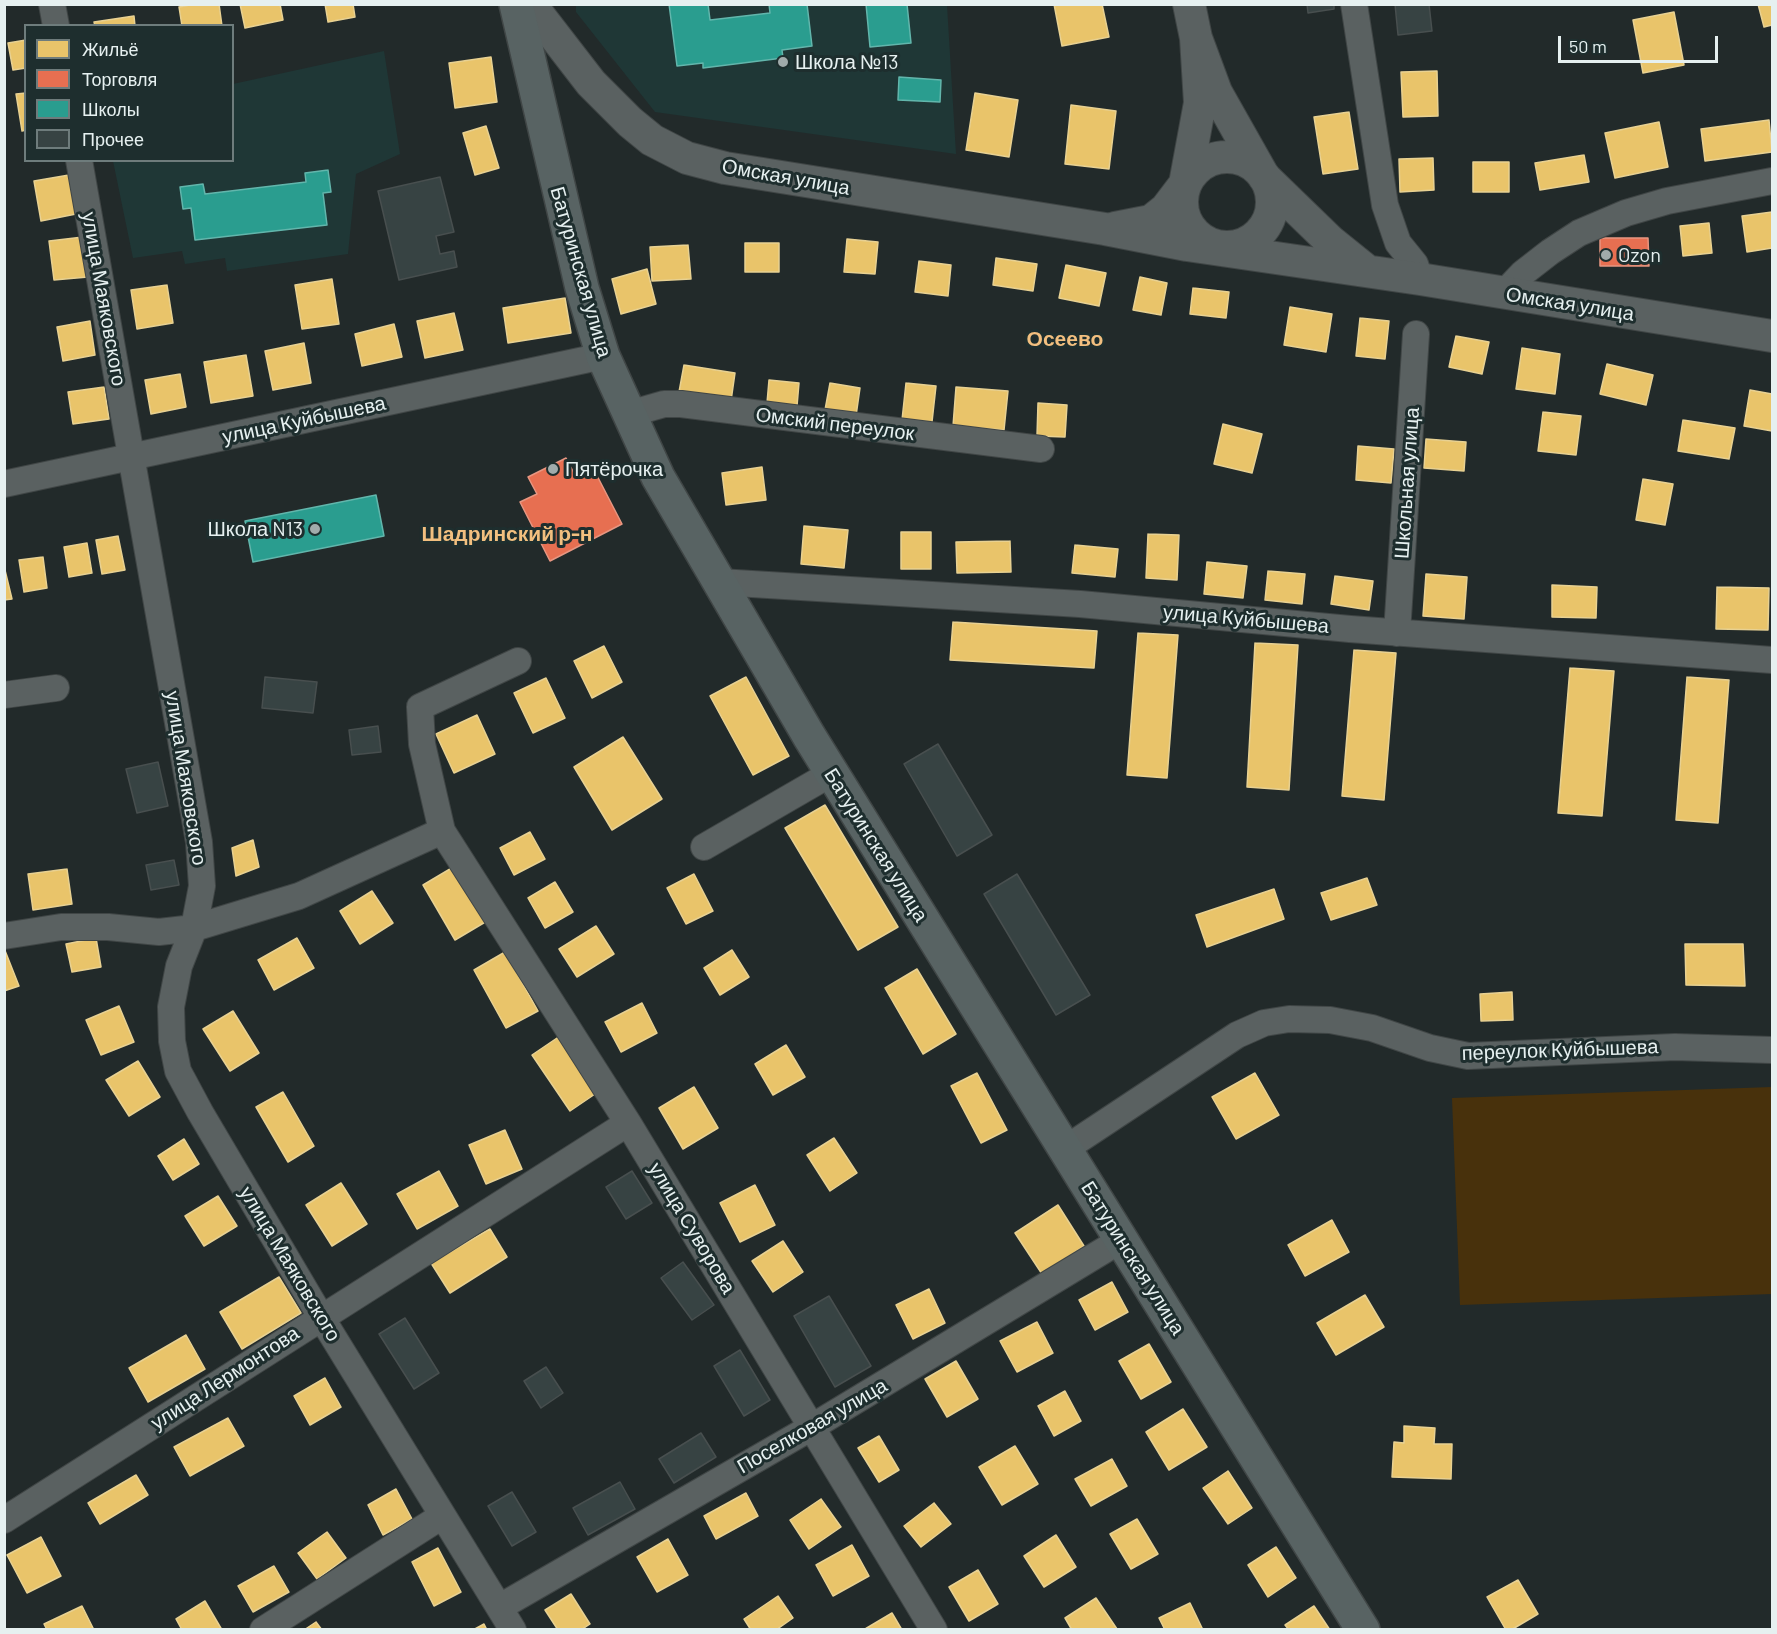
<!DOCTYPE html>
<meta charset="utf-8">
<style>
body{margin:0}
#map{position:relative;width:1777px;height:1634px;overflow:hidden;background:#222a2a;font-family:Barlow,sans-serif}
canvas{display:block}
.frame{position:absolute;inset:0;border:6px solid #e6f0f0;pointer-events:none}
.legend{position:absolute;left:24px;top:24px;width:210px;height:138px;box-sizing:border-box;background:#1e2e2e;border:2px solid #6e7c7c;margin:0;padding:8px 10px;list-style:none;font-size:18px;color:#e6f0f0}
.legend li{display:flex;align-items:center;gap:12px;height:30px}
.legend b{width:30px;border:2px solid #6e7c7c}
.scale{position:absolute;left:1558px;top:36px;width:160px;height:27px;box-sizing:border-box;border:3px solid #e6f0f0;border-top:0;padding-left:8px;font-size:18px;line-height:21px;white-space:nowrap;color:#e6f0f0;-webkit-text-stroke:4px #1e2e2e;paint-order:stroke}
</style>
<div id="map">
<canvas width="1777" height="1634"></canvas>
<div class="frame"></div>
<ul class="legend">
<li><b style="height:16px;background:#e9c46a"></b>Жильё</li>
<li><b style="height:16px;background:#e76f51"></b>Торговля</li>
<li><b style="height:16px;background:#2a9d8f"></b>Школы</li>
<li><b style="height:16px;background:#374343"></b>Прочее</li>
</ul>
<div class="scale">50 m</div>
</div>
<script>
const ctx = document.querySelector('canvas').getContext('2d');
ctx.lineJoin = 'round';
function fill(path, color) { ctx.fillStyle = color; ctx.fill(path, 'evenodd'); }
const shape = rows => new Path2D(rows.map(r => 'M' + r).join(''));
function stroke(path, color, width, dash) { ctx.strokeStyle = color; ctx.lineWidth = width; ctx.lineCap = dash ? 'butt' : 'round'; ctx.setLineDash(dash || []); ctx.stroke(path); }
function write(font, color, halo, rows, align = 'center') {
  ctx.font = font + ' Barlow,sans-serif'; ctx.lineWidth = 6; ctx.setLineDash([]); ctx.textBaseline = 'middle'; ctx.strokeStyle = halo; ctx.fillStyle = color; for (const [text, x, y, turn = 0] of rows) {
    ctx.save(); ctx.translate(x, y); ctx.rotate((+turn || 0) * Math.PI / 180); ctx.textAlign = isNaN(turn) ? turn : align; if (halo) ctx.strokeText(text, 0, 0); ctx.fillText(text, 0, 0); ctx.restore();
  }
}
const built = shape([
 [576,5,947,5,956,154,655,112,576,12],
 [384,51,400,154,356,174,348,254,227,271,225,258,185,264,182,251,133,258,113,161,232,160,233,84]
]);
const green = shape([
 [1772,1087,1772,1294,1460,1305,1452,1098]
]);
const homes = shape([
 [195,4,219,4,222,26,182,26,179,7,195,4],
 [240,4,280,4,283,20,245,28,240,4],
 [325,4,353,4,355,17,328,22,325,4],
 [1054,4,1102,4,1109,37,1062,46,1054,4],
 [1758,4,1772,4,1772,25,1764,27,1758,4],
 [1674,12,1684,65,1643,73,1633,20,1674,12],
 [134,16,135,26,95,26,94,22,134,16],
 [26,40,26,68,13,70,8,43,26,40],
 [491,57,497,102,455,108,449,63,491,57],
 [1437,71,1438,116,1403,117,1401,72,1437,71],
 [26,93,26,130,22,131,16,94,26,93],
 [975,93,1018,100,1009,157,966,150,975,93],
 [1071,105,1116,111,1109,169,1065,164,1071,105],
 [1349,112,1358,169,1323,174,1314,117,1349,112],
 [1769,120,1772,152,1705,161,1701,129,1769,120],
 [1659,122,1668,167,1615,178,1605,133,1659,122],
 [486,126,499,168,475,175,463,133,486,126],
 [1584,155,1589,182,1540,190,1535,163,1584,155],
 [1433,158,1434,190,1400,192,1399,159,1433,158],
 [1473,162,1509,162,1509,192,1473,192,1473,162],
 [69,175,76,214,41,221,34,181,69,175],
 [1772,212,1772,248,1747,252,1742,216,1772,212],
 [1709,223,1712,253,1683,256,1680,226,1709,223],
 [83,237,88,277,54,280,49,241,83,237],
 [847,239,878,242,875,274,844,272,847,239],
 [745,243,779,243,779,272,745,272,745,243],
 [688,245,691,279,652,281,650,247,688,245],
 [996,258,1037,264,1033,291,993,285,996,258],
 [919,261,951,265,948,296,915,292,919,261],
 [1066,265,1106,273,1099,306,1059,298,1066,265],
 [647,269,656,304,621,314,612,279,647,269],
 [1140,277,1167,283,1161,315,1133,310,1140,277],
 [332,279,339,324,302,329,295,285,332,279],
 [167,285,173,323,137,329,131,290,167,285],
 [1193,288,1229,292,1226,318,1190,314,1193,288],
 [565,298,571,333,508,343,503,308,565,298],
 [1290,307,1332,314,1326,352,1284,345,1290,307],
 [454,313,463,350,425,358,417,321,454,313],
 [1360,318,1389,321,1385,359,1356,356,1360,318],
 [90,321,95,355,63,361,57,327,90,321],
 [394,324,402,357,362,366,355,334,394,324],
 [1456,336,1489,342,1482,374,1449,367,1456,336],
 [304,343,311,383,273,390,265,351,304,343],
 [1522,348,1560,354,1555,394,1516,389,1522,348],
 [246,355,253,396,211,403,204,362,246,355],
 [1607,364,1653,375,1646,405,1600,394,1607,364],
 [684,365,735,373,731,401,679,392,684,365],
 [180,374,186,407,151,414,145,380,180,374],
 [769,380,799,383,797,406,767,403,769,380],
 [830,383,860,388,856,416,825,410,830,383],
 [906,383,936,386,932,422,902,420,906,383],
 [104,387,109,419,73,424,68,392,104,387],
 [956,387,1008,391,1004,430,953,426,956,387],
 [1750,390,1772,394,1772,431,1744,426,1750,390],
 [1038,403,1067,405,1065,437,1037,436,1038,403],
 [1543,412,1581,416,1576,455,1538,451,1543,412],
 [1683,420,1735,428,1729,459,1678,451,1683,420],
 [1223,424,1262,434,1252,473,1214,464,1223,424],
 [1426,439,1466,442,1464,471,1424,468,1426,439],
 [1358,446,1394,449,1391,483,1356,480,1358,446],
 [762,467,766,500,726,505,722,473,762,467],
 [1643,479,1673,484,1665,525,1636,520,1643,479],
 [804,526,848,530,844,568,801,564,804,526],
 [901,532,931,532,931,569,901,569,901,532],
 [1148,534,1179,535,1177,580,1146,578,1148,534],
 [118,536,125,570,102,574,96,540,118,536],
 [1010,541,1011,572,957,573,956,542,1010,541],
 [87,543,92,573,69,577,64,547,87,543],
 [1075,545,1118,549,1115,577,1072,573,1075,545],
 [43,557,47,588,24,592,19,560,43,557],
 [1207,562,1247,566,1243,598,1204,594,1207,562],
 [4,566,12,599,4,600,4,566],
 [1268,571,1305,574,1302,604,1265,600,1268,571],
 [1426,574,1467,577,1464,619,1423,616,1426,574],
 [1335,576,1373,581,1369,610,1331,604,1335,576],
 [1552,585,1597,587,1596,618,1552,617,1552,585],
 [1717,587,1769,588,1768,630,1716,629,1717,587],
 [953,622,1097,631,1094,668,950,660,953,622],
 [1138,633,1178,635,1167,778,1127,775,1138,633],
 [1255,643,1298,645,1289,790,1247,787,1255,643],
 [604,646,622,682,592,698,574,661,604,646],
 [1354,650,1396,653,1384,800,1342,796,1354,650],
 [1570,668,1614,671,1602,816,1558,813,1570,668],
 [746,677,789,756,753,775,710,696,746,677],
 [1687,677,1729,680,1718,823,1676,820,1687,677],
 [546,678,565,718,533,733,514,693,546,678],
 [477,715,495,754,454,773,436,734,477,715],
 [623,737,662,799,612,830,574,767,623,737],
 [825,805,898,927,858,950,785,828,825,805],
 [530,832,545,859,514,875,500,848,530,832],
 [253,840,259,867,236,876,232,848,253,840],
 [455,866,487,921,455,940,423,885,455,866],
 [67,869,72,904,33,910,28,874,67,869],
 [694,874,713,911,686,924,667,888,694,874],
 [1367,878,1377,905,1331,920,1321,893,1367,878],
 [555,882,573,912,545,928,528,898,555,882],
 [1274,889,1284,919,1207,947,1196,915,1274,889],
 [372,891,393,923,360,944,340,911,372,891],
 [596,926,614,954,577,977,559,949,596,926],
 [96,938,101,967,72,972,66,944,96,938],
 [297,938,314,968,274,990,258,960,297,938],
 [1685,944,1743,944,1745,986,1686,985,1685,944],
 [4,948,19,986,4,991,4,948],
 [732,950,749,977,720,995,704,968,732,950],
 [505,952,538,1011,506,1028,474,970,505,952],
 [917,969,956,1034,923,1054,885,988,917,969],
 [1512,992,1513,1020,1481,1021,1480,994,1512,992],
 [642,1003,657,1033,621,1052,605,1022,642,1003],
 [119,1006,134,1042,101,1055,86,1020,119,1006],
 [233,1011,259,1053,230,1071,203,1029,233,1011],
 [560,1036,598,1092,570,1111,532,1055,560,1036],
 [786,1045,805,1077,773,1095,755,1064,786,1045],
 [138,1061,160,1097,129,1116,106,1080,138,1061],
 [977,1073,1007,1130,981,1143,951,1086,977,1073],
 [1255,1073,1279,1115,1236,1139,1212,1097,1255,1073],
 [694,1087,718,1128,683,1149,659,1108,694,1087],
 [283,1092,314,1146,288,1162,256,1107,283,1092],
 [505,1130,522,1169,486,1184,469,1145,505,1130],
 [834,1138,857,1173,830,1191,807,1155,834,1138],
 [184,1139,199,1164,173,1180,158,1156,184,1139],
 [439,1171,458,1206,417,1229,397,1194,439,1171],
 [341,1183,367,1224,332,1246,306,1205,341,1183],
 [755,1185,775,1225,740,1242,720,1203,755,1185],
 [218,1196,237,1226,204,1246,185,1216,218,1196],
 [1058,1205,1084,1246,1042,1274,1015,1233,1058,1205],
 [1332,1220,1349,1252,1305,1276,1288,1245,1332,1220],
 [490,1229,507,1257,450,1293,431,1263,490,1229],
 [783,1241,803,1272,773,1292,752,1261,783,1241],
 [279,1277,301,1313,242,1349,220,1312,279,1277],
 [1112,1282,1128,1312,1095,1330,1079,1300,1112,1282],
 [929,1289,945,1323,913,1339,896,1305,929,1289],
 [1365,1295,1384,1327,1336,1355,1317,1323,1365,1295],
 [1037,1322,1053,1353,1017,1372,1000,1341,1037,1322],
 [186,1335,205,1369,148,1402,129,1368,186,1335],
 [1149,1344,1171,1382,1141,1399,1119,1361,1149,1344],
 [956,1361,978,1399,947,1417,925,1379,956,1361],
 [325,1378,341,1407,310,1425,294,1396,325,1378],
 [1065,1391,1081,1421,1054,1436,1038,1406,1065,1391],
 [1183,1409,1207,1447,1169,1470,1146,1432,1183,1409],
 [228,1418,244,1446,190,1476,174,1447,228,1418],
 [1404,1426,1435,1428,1434,1444,1452,1444,1451,1479,1392,1477,1394,1442,1404,1443,1404,1426],
 [879,1436,899,1470,879,1482,858,1448,879,1436],
 [1015,1446,1038,1484,1002,1505,979,1467,1015,1446],
 [1112,1459,1127,1486,1091,1506,1075,1479,1112,1459],
 [1228,1471,1252,1508,1228,1524,1203,1488,1228,1471],
 [136,1475,148,1495,100,1524,88,1503,136,1475],
 [396,1489,412,1519,383,1535,368,1505,396,1489],
 [746,1493,758,1516,716,1539,704,1516,746,1493],
 [821,1499,841,1527,809,1549,790,1520,821,1499],
 [934,1503,951,1524,921,1547,904,1526,934,1503],
 [1137,1519,1158,1554,1131,1569,1110,1534,1137,1519],
 [327,1532,346,1558,317,1579,298,1553,327,1532],
 [1056,1535,1076,1567,1044,1587,1024,1556,1056,1535],
 [41,1537,61,1576,27,1593,7,1555,41,1537],
 [668,1539,688,1575,657,1592,637,1557,668,1539],
 [852,1545,869,1576,833,1596,816,1565,852,1545],
 [1276,1547,1296,1578,1268,1597,1248,1565,1276,1547],
 [438,1548,461,1592,434,1606,412,1562,438,1548],
 [274,1566,289,1592,253,1612,238,1586,274,1566],
 [978,1570,998,1604,969,1621,949,1587,978,1570],
 [1518,1580,1538,1614,1511,1630,1506,1630,1487,1597,1518,1580],
 [571,1594,590,1624,581,1630,558,1630,545,1610,571,1594],
 [778,1596,793,1618,776,1630,751,1630,744,1619,778,1596],
 [1096,1598,1117,1629,1072,1630,1065,1618,1096,1598],
 [205,1601,222,1630,182,1630,176,1619,205,1601],
 [1190,1603,1203,1630,1165,1630,1159,1618,1190,1603],
 [82,1606,94,1630,47,1630,44,1624,82,1606],
 [1314,1606,1330,1630,1289,1630,1285,1625,1314,1606],
 [892,1613,902,1630,865,1630,865,1629,892,1613],
 [316,1622,322,1630,304,1630,316,1622],
 [484,1624,487,1630,473,1630,484,1624]
]);
const shops = shape([
 [1600,238,1648,238,1649,266,1600,266,1600,238],
 [566,458,575,475,592,466,622,524,550,561,520,502,537,494,528,477,566,458]
]);
const schools = shape([
 [669,4,708,4,710,20,770,13,769,4,807,4,812,46,782,50,783,58,703,68,703,63,677,66,669,4],
 [866,4,907,4,911,43,870,47,866,4],
 [899,77,941,80,940,102,898,100,899,77],
 [328,170,331,192,323,193,327,225,195,240,191,208,183,209,180,187,203,184,205,194,306,182,305,173,328,170],
 [376,495,384,536,253,562,245,521,376,495]
]);
const building = shape([
 [1307,4,1334,4,1334,9,1308,13,1307,4],
 [1395,4,1429,4,1432,31,1398,35,1395,4],
 [440,177,454,232,436,236,440,254,454,251,457,267,399,280,378,191,440,177],
 [265,677,317,682,313,713,262,708,265,677],
 [378,726,381,752,352,755,349,730,378,726],
 [938,744,992,835,957,856,904,764,938,744],
 [158,762,168,806,137,813,126,769,158,762],
 [174,860,179,885,151,890,146,865,174,860],
 [1017,874,1090,995,1056,1015,984,894,1017,874],
 [632,1171,652,1203,626,1219,606,1187,632,1171],
 [683,1262,714,1305,692,1320,661,1278,683,1262],
 [829,1296,871,1366,835,1387,794,1316,829,1296],
 [405,1318,439,1373,414,1389,379,1334,405,1318],
 [740,1350,770,1400,744,1416,714,1366,740,1350],
 [546,1367,563,1393,541,1408,524,1381,546,1367],
 [701,1433,716,1457,674,1483,659,1459,701,1433],
 [620,1482,635,1509,588,1535,573,1508,620,1482],
 [512,1492,536,1532,512,1546,488,1506,512,1492]
]);
const minor = shape([
 [52,4,56,26],
 [1354,4,1385,205,1398,243,1415,264,1420,279],
 [79,160,199,842,202,886,194,928,179,966,171,1007,172,1041,178,1071,200,1112,321,1317,513,1630],
 [1504,293,1523,273,1550,252,1579,233,1626,213,1667,201,1772,181],
 [629,414,664,404,681,404,1041,449],
 [4,484,603,356],
 [719,582,1080,604,1350,629,1772,660],
 [1397,633,1416,334],
 [4,695,56,688],
 [442,831,628,1123,934,1630],
 [704,847,832,773],
 [4,936,61,927,108,927,159,932,194,928,299,896,442,831,422,744,420,707,518,661],
 [1065,1149,1237,1035,1264,1023,1289,1019,1330,1020,1372,1028,1430,1048,1468,1056,1675,1047,1772,1050],
 [4,1520,628,1123],
 [500,1607,812,1427,1121,1240],
 [263,1630,442,1516]
]);
const tertiary = shape([
 [530,4,591,83,630,122,652,140,687,158,725,168,1105,229,1187,245,1420,279,1772,336],
 [1196,38,1216,92,1264,177,1330,241,1366,270],
 '1182 202a45 45 0 1 1 90 0a45 45 0 1 1-90 0Z',
 [1115,228,1151,221,1166,209,1185,184,1200,103,1196,38,1189,4]
]);
const secondary = shape([
 [516,4,582,288,603,356,658,477,809,736,1363,1630]
]);
const markers = [
 [783,62,6,"#a1abab"],
 [1606,255,6,"#a1abab"],
 [553,469,6,"#a1abab"],
 [315,529,6,"#a1abab"]
];
const poiNames = [
 ["Школа №13",795,62],
 ["Ozon",1618,255],
 ["Пятёрочка",565,469],
 ["Школа N13",303,529,"right"]
];
const streetNames = [
 ["Омская улица",786,177,10],
 ["Батуринская улица",581,272,74],
 ["улица Маяковского",104,299,80],
 ["Омская улица",1570,304,9],
 ["улица Куйбышева",304,420,-12],
 ["Омский переулок",835,424,7],
 ["Школьная улица",1407,483,-86],
 ["улица Куйбышева",1246,619,5],
 ["улица Маяковского",186,778,81],
 ["Батуринская улица",876,845,58],
 ["переулок Куйбышева",1560,1050,-2],
 ["улица Суворова",692,1228,59],
 ["Батуринская улица",1133,1258,58],
 ["улица Маяковского",290,1264,59],
 ["улица Лермонтова",225,1378,-33],
 ["Поселковая улица",812,1426,-30]
];
const neighbourhoodNames = [
 ["Осеево",1065,339],
 ["Шадринский р-н",507,534]
];
fill(built, '#1f3736');
fill(green, '#48310c');
fill(homes, '#e9c46a');
stroke(homes, '#e8d192', 1.5);
fill(shops, '#e76f51');
stroke(shops, '#e79681', 1.5);
fill(schools, '#2a9d8f');
stroke(schools, '#62b6ac', 1.5);
fill(building, '#374343');
stroke(building, '#484f4f', 1.5);
stroke(minor, '#404646', 28);
stroke(tertiary, '#404646', 34);
stroke(secondary, '#404646', 36);
stroke(minor, '#5a6161', 26);
stroke(tertiary, '#5a6161', 32);
stroke(secondary, '#586363', 33);
for (const [x, y, r, color] of markers) { const dot = new Path2D(); dot.arc(x, y, r, 0, 2 * Math.PI); ctx.fillStyle = color; ctx.fill(dot); stroke(dot, '#1e2e2e', 2); }
write('20px', '#e6f0f0', '#1e2e2e', poiNames, 'left');
write('20px', '#e6f0f0', '#1e2e2e', streetNames);
write('bold 21px', '#f2bf7f', '#1e2e2e', neighbourhoodNames);
</script>
